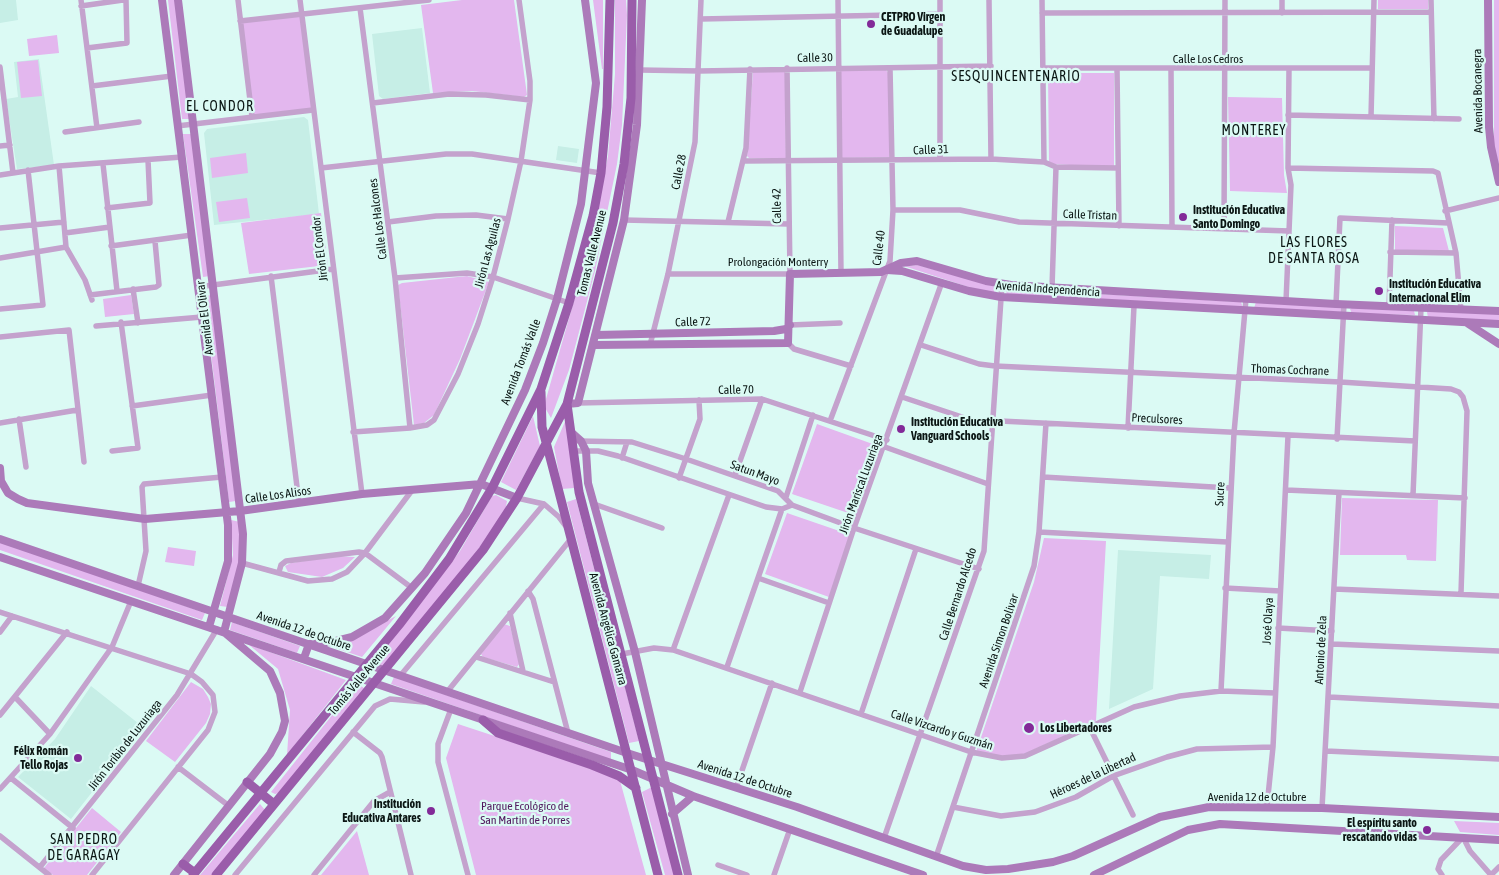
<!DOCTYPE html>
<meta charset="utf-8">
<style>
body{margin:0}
canvas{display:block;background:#dbfaf4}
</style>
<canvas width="1499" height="875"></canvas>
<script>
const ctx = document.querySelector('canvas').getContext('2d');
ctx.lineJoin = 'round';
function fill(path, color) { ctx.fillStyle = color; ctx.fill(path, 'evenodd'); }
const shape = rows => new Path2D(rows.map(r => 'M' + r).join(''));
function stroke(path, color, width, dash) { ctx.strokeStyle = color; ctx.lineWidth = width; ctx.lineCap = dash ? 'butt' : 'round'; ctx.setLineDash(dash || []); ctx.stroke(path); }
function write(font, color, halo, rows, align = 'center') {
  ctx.font = font + ' "Asap Condensed",sans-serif'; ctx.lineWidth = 4.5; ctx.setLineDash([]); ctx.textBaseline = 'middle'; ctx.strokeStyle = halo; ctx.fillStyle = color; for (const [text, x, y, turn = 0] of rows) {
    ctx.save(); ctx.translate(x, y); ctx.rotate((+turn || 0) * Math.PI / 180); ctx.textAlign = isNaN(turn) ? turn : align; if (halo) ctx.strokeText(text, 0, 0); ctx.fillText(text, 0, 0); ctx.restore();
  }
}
const built = shape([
 [0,0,16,0,18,20,0,23],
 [422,28,430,93,383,99,379,96,372,34],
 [39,59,54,165,17,169,6,99,18,97,14,62],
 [304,117,308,120,319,214,214,225,204,133,207,129],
 [558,146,579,149,577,163,556,160],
 [1118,550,1211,555,1209,579,1160,576,1153,689,1109,709],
 [91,686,143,727,71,819,18,777,55,739]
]);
const green = shape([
 [168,0,176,0,191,119,182,119],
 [462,0,514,0,527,95,524,97,472,91,433,93,421,5],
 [593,0,603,0,603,69,602,69],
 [615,0,626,0,627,15,622,125,617,164,595,271,569,370,551,418,544,406,591,241,608,156,615,74],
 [1378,0,1428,0,1428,9,1378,9],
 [1494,0,1499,0,1499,166,1494,146],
 [302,15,313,110,252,117,240,21],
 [57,35,59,53,29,56,27,39],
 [38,60,42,96,21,98,17,62],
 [842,69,886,70,889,74,889,157,842,158,839,73],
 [785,70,786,158,749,158,747,156,753,71],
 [1048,73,1114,73,1114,167,1049,164],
 [1228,97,1282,98,1284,175,1287,193,1230,191],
 [183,134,192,134,210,276,203,277],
 [246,153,248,173,212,178,210,158],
 [247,198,250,218,219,222,216,202],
 [321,213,328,265,249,274,241,223],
 [1395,226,1443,228,1449,251,1395,250],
 [918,265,993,286,996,288,996,293,990,294,904,266],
 [467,276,489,282,460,359,434,415,424,423,414,425,398,285,402,283],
 [1010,289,1241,302,1243,308,1007,294,1006,291],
 [131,295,134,314,105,317,103,299],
 [212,295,236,501,229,502,204,296],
 [1256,302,1338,306,1341,308,1341,312,1254,308],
 [1353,307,1414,311,1415,315,1352,314,1350,309],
 [1430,311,1499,314,1499,321,1428,318,1427,312],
 [533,416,540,446,516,490,501,482],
 [567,417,574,488,562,489,554,447],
 [817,424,881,447,857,516,792,494],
 [496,495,507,501,505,512,458,578,384,665,381,665,376,660,378,657,460,551,492,496],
 [1342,498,1438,500,1436,561,1407,560,1406,555,1340,555],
 [576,499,639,741,629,743,567,502],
 [787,513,851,535,829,597,765,574],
 [231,520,240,522,239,567,228,607,220,606,233,555],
 [1044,538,1106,541,1096,721,1020,756,997,757,976,752,1034,582],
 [0,541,205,613,202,620,0,550],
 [168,547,196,551,194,566,165,562],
 [336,556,355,557,343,568,322,577,288,572,285,566,291,563],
 [396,616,362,657,335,648],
 [232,622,300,646,297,653,230,630],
 [504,624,510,626,520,663,517,667,483,657,481,654],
 [248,644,346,680,287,755,290,710,278,669],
 [394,677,611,752,611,760,391,684],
 [191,682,203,689,208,697,211,704,210,714,206,723,175,762,146,741],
 [359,684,365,689,279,793,275,794,271,792,356,685],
 [458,724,619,777,646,875,476,875,446,758],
 [652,787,674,875,665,875,642,792],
 [260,804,265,810,213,875,200,875],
 [92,808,121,832,87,875,53,875,44,868],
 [1454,821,1499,823,1499,835,1460,832],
 [357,831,369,875,321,875]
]);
const street = shape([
 [81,0,97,128],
 [238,0,252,117],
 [300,0,362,494],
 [838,0,841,273],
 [940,0,940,159],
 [989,0,991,159],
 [1042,0,1044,162],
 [1431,0,1434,119],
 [81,6,123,0],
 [360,8,395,278,410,428],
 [1042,13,1431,12],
 [1282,13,1282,0],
 [701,19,940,14],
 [240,21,429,0],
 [87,48,127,43,126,0],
 [0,67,13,173],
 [1044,68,1372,68],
 [1117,69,1119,226],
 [1171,69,1172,227],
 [640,70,699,71,991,66],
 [92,86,172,76],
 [373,103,449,94,486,95,530,100],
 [1288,115,1459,119],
 [1371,117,1374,0],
 [177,126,313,110],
 [65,132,139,122],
 [0,146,10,145],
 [744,161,991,159,1044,162,1056,167,1118,168],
 [103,164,117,291],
 [59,166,66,247,85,280,92,300],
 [321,168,446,154,472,154,601,173],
 [1288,168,1433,171,1438,173,1456,253,1461,310],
 [0,175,59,166,182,157],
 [107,208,150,203,148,160],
 [893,210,960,210,1019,222,1289,231],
 [1445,211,1499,198],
 [624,220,788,224],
 [388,222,436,216,476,215,508,219],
 [728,222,746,148,750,69],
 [0,228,64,222],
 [1224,229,1225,0],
 [65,233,110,227],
 [111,246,192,235],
 [1390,252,1456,253],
 [0,258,66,247],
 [668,274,790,274,787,68],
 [271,276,299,503],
 [395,278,467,273,493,277,569,303],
 [198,287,333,269],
 [1052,288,1056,167],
 [133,289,138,323],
 [90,295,156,287,159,285,155,241],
 [1286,301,1291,185,1288,168,1289,69],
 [1336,304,1340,218,1448,223],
 [1389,306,1392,220],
 [0,309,43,305,28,170],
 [790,325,840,323],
 [96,326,202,317],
 [0,337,69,330,84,462],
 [788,343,794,349,851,366],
 [650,345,668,274,695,142,701,0],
 [921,345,979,364,995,366,1340,382,1451,389,1459,392,1463,397,1467,411,1461,593],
 [902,397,983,424,1000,421,1415,441],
 [578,403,762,399,887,440],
 [132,406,212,395],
 [19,419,26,467],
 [830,421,890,261,893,210,890,68],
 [0,423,77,410],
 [1128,428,1134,306],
 [353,432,410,428,427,425,434,420,458,374,478,324,493,277,508,219,521,161,530,100,530,81,519,0],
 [1337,439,1344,304],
 [578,441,632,442,686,459,778,491,792,505,854,528,979,569],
 [885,447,988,484],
 [112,451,138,448,121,322],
 [574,451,598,451,618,456,766,507,782,509,792,505],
 [622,458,627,442],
 [735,475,762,399],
 [1043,477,1230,488],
 [679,478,700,419,699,400],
 [1286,490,1465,498],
 [1413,495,1421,308],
 [786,497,813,415],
 [517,498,544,504,559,517,565,525],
 [594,504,662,528],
 [1039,532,1227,542],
 [242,563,308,581,332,579,347,572,365,553,413,489],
 [279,572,281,565,286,561,359,552,365,553,412,588],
 [758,578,829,603],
 [138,586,146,551,142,487,144,484,222,477],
 [1225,588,1280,591],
 [1334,589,1499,596],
 [528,591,533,599,568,733],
 [0,612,191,674,202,682,213,695,215,712,208,730,92,875],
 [510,613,523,671],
 [1278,628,1332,631],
 [0,632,12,616],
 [1332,644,1499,651],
 [673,650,729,495],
 [622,654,654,648,673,650,971,752,1002,758,1025,756,1134,707,1180,696,1221,691,1275,693],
 [476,657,554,682],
 [727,667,782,509],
 [400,676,544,504],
 [1221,691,1234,433,1246,299],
 [447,692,570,540],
 [800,692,854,528,942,282],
 [1329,697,1499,706],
 [16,698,50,734],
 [451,709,438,744,438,762,468,875],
 [861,714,916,549],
 [0,715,67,632],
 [1089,726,1133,815],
 [353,732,380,753,382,757,411,875],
 [1326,751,1499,759],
 [178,767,229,806],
 [11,778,73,828],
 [736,788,772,683],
 [0,789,50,734,112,647,131,601],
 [1267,806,1273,747,1288,436],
 [953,807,1001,816,1035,812,1076,797,1113,776,1167,757,1197,749,1273,747],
 [1322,808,1339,493],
 [0,836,49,875],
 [884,838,984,551,1002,284],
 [936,857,1034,566,1039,532,1046,423],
 [718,865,747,875],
 [40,867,177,695,217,629],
 [235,875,375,706,390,699,424,702],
 [314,875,374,801,390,792],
 [774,875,790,829],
 [1442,875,1438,869,1441,860,1463,837,1470,851,1491,875],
 [1491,875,1499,867]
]);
const secondary = shape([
 [162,0,228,525,228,561,209,627],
 [1488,0,1489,127,1491,147,1499,182],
 [887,270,902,271,969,291,1001,297,1499,324],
 [1467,323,1499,344],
 [596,335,774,331,786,329,790,325],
 [593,345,788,343,790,274,881,272,901,263,917,261,986,281,1011,285,1336,304,1499,311],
 [567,404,578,403,624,220,637,125,642,0],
 [572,433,581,441,586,451,588,483,635,652,688,875],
 [0,468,1,481,8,493,18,499,27,503,145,519,240,511,362,494,481,484,517,498],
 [0,539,627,753,797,807,963,866,986,870,1008,869,1053,862,1073,856,1160,817,1209,807,1322,808,1499,817],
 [0,557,632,770,693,796,923,875],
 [304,658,309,644,332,642,352,637,385,618,425,573,466,513,525,390,543,343,557,299,581,204,596,83,585,0],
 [672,814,693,796],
 [174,875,270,754,282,732,285,721,280,693,270,671,224,632,242,563,243,534,178,0],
 [1094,875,1188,830,1220,824,1499,840]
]);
const primary = shape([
 [541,392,542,427,551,461,658,875],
 [567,404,579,492,678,875],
 [483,720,498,733,592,765,619,776,636,788],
 [247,782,274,804],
 [183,864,195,873],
 [193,875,399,625,449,559,492,488,541,389,569,303,593,216,601,173,607,107,610,0],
 [216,875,483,550,517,498,567,404,613,223,624,164,631,98,632,0]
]);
const markers = [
 [871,24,5,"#822a98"],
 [1183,217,5,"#822a98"],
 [1379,291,5,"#822a98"],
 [901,429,5,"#822a98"],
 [1029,728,6,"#822a98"],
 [78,758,5,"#822a98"],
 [431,811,5,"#822a98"],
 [1427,830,5,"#822a98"]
];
const poiNames = [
 ["CETPRO Virgen",881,17],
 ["de Guadalupe",881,31],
 ["Institución Educativa",1193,210],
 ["Santo Domingo",1193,224],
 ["Institución Educativa",1389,284],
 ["Internacional Elim",1389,298],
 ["Institución Educativa",911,422],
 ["Vanguard Schools",911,436],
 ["Los Libertadores",1040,728],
 ["Félix Román",68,751,"right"],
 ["Tello Rojas",68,765,"right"],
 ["Institución",421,804,"right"],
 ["Educativa Antares",421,818,"right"],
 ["El espíritu santo",1417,823,"right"],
 ["rescatando vidas",1417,837,"right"]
];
const streetNames = [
 ["Calle 30",815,58,-1],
 ["Calle Los Cedros",1208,59],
 ["Avenida Bocanegra",1478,91,-91],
 ["Calle 31",931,150,-2],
 ["Calle 28",679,172,-79],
 ["Calle 42",777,206,-91],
 ["Calle Tristan",1090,215,2],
 ["Calle Los Halcones",378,219,-97],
 ["Calle 40",879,248,-83],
 ["Jirón El Condor",320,249,-97],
 ["Jirón Las Aguilas",488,253,-75],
 ["Tomas Valle Avenue",592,253,-76],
 ["Prolongación Monterry",778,262],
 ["Avenida Independencia",1048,289,4],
 ["Avenida El Olivar",205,318,-97],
 ["Calle 72",693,322,-2],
 ["Avenida Tomás Valle",521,362,-69],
 ["Thomas Cochrane",1290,370,2],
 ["Calle 70",736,390,-1],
 ["Preculsores",1157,419,3],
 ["Satun Mayo",755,473,20],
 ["Jirón Mariscal Luzuriaga",861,484,-70],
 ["Sucre",1220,494,-87],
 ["Calle Los Alisos",278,495,-8],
 ["Calle Bernardo Alcedo",958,594,-72],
 ["José Olaya",1268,621,-87],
 ["Avenida Angélica Gamarra",608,629,75],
 ["Avenida 12 de Octubre",304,631,19],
 ["Avenida Simon Bolivar",999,641,-71],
 ["Antonio de Zela",1321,650,-87],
 ["Tomás Valle Avenue",359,680,-50],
 ["Calle Vizcardo y Guzmán",942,730,18],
 ["Jirón Toribio de Luzuriaga",125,745,-52],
 ["Héroes de la Libertad",1093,776,-25],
 ["Avenida 12 de Octubre",745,779,18],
 ["Avenida 12 de Octubre",1257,797]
];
const parkNames = [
 ["Parque Ecológico de",525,806],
 ["San Martin de Porres",525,820]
];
const neighbourhoodNames = [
 ["SESQUINCENTENARIO",1016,77],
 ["EL CONDOR",220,107],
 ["MONTEREY",1254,131],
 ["LAS FLORES",1314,243],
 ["DE SANTA ROSA",1314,259],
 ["SAN PEDRO",84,840],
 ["DE GARAGAY",84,856]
];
fill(built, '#c6eee6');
fill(green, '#e3b7ee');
stroke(street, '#c4a2cd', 5.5);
stroke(secondary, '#ac7ab9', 8);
stroke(primary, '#9a5daa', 9);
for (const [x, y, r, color] of markers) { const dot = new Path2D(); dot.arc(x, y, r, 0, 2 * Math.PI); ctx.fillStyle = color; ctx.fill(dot); stroke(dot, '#dbfaf4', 2); }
write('bold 12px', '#0b1614', '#dbfaf4', poiNames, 'left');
write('12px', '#0b1614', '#dbfaf4', streetNames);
write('12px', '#51195e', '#dbfaf4', parkNames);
ctx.letterSpacing = '1px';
write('14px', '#0b1614', '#dbfaf4', neighbourhoodNames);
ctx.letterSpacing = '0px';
</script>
